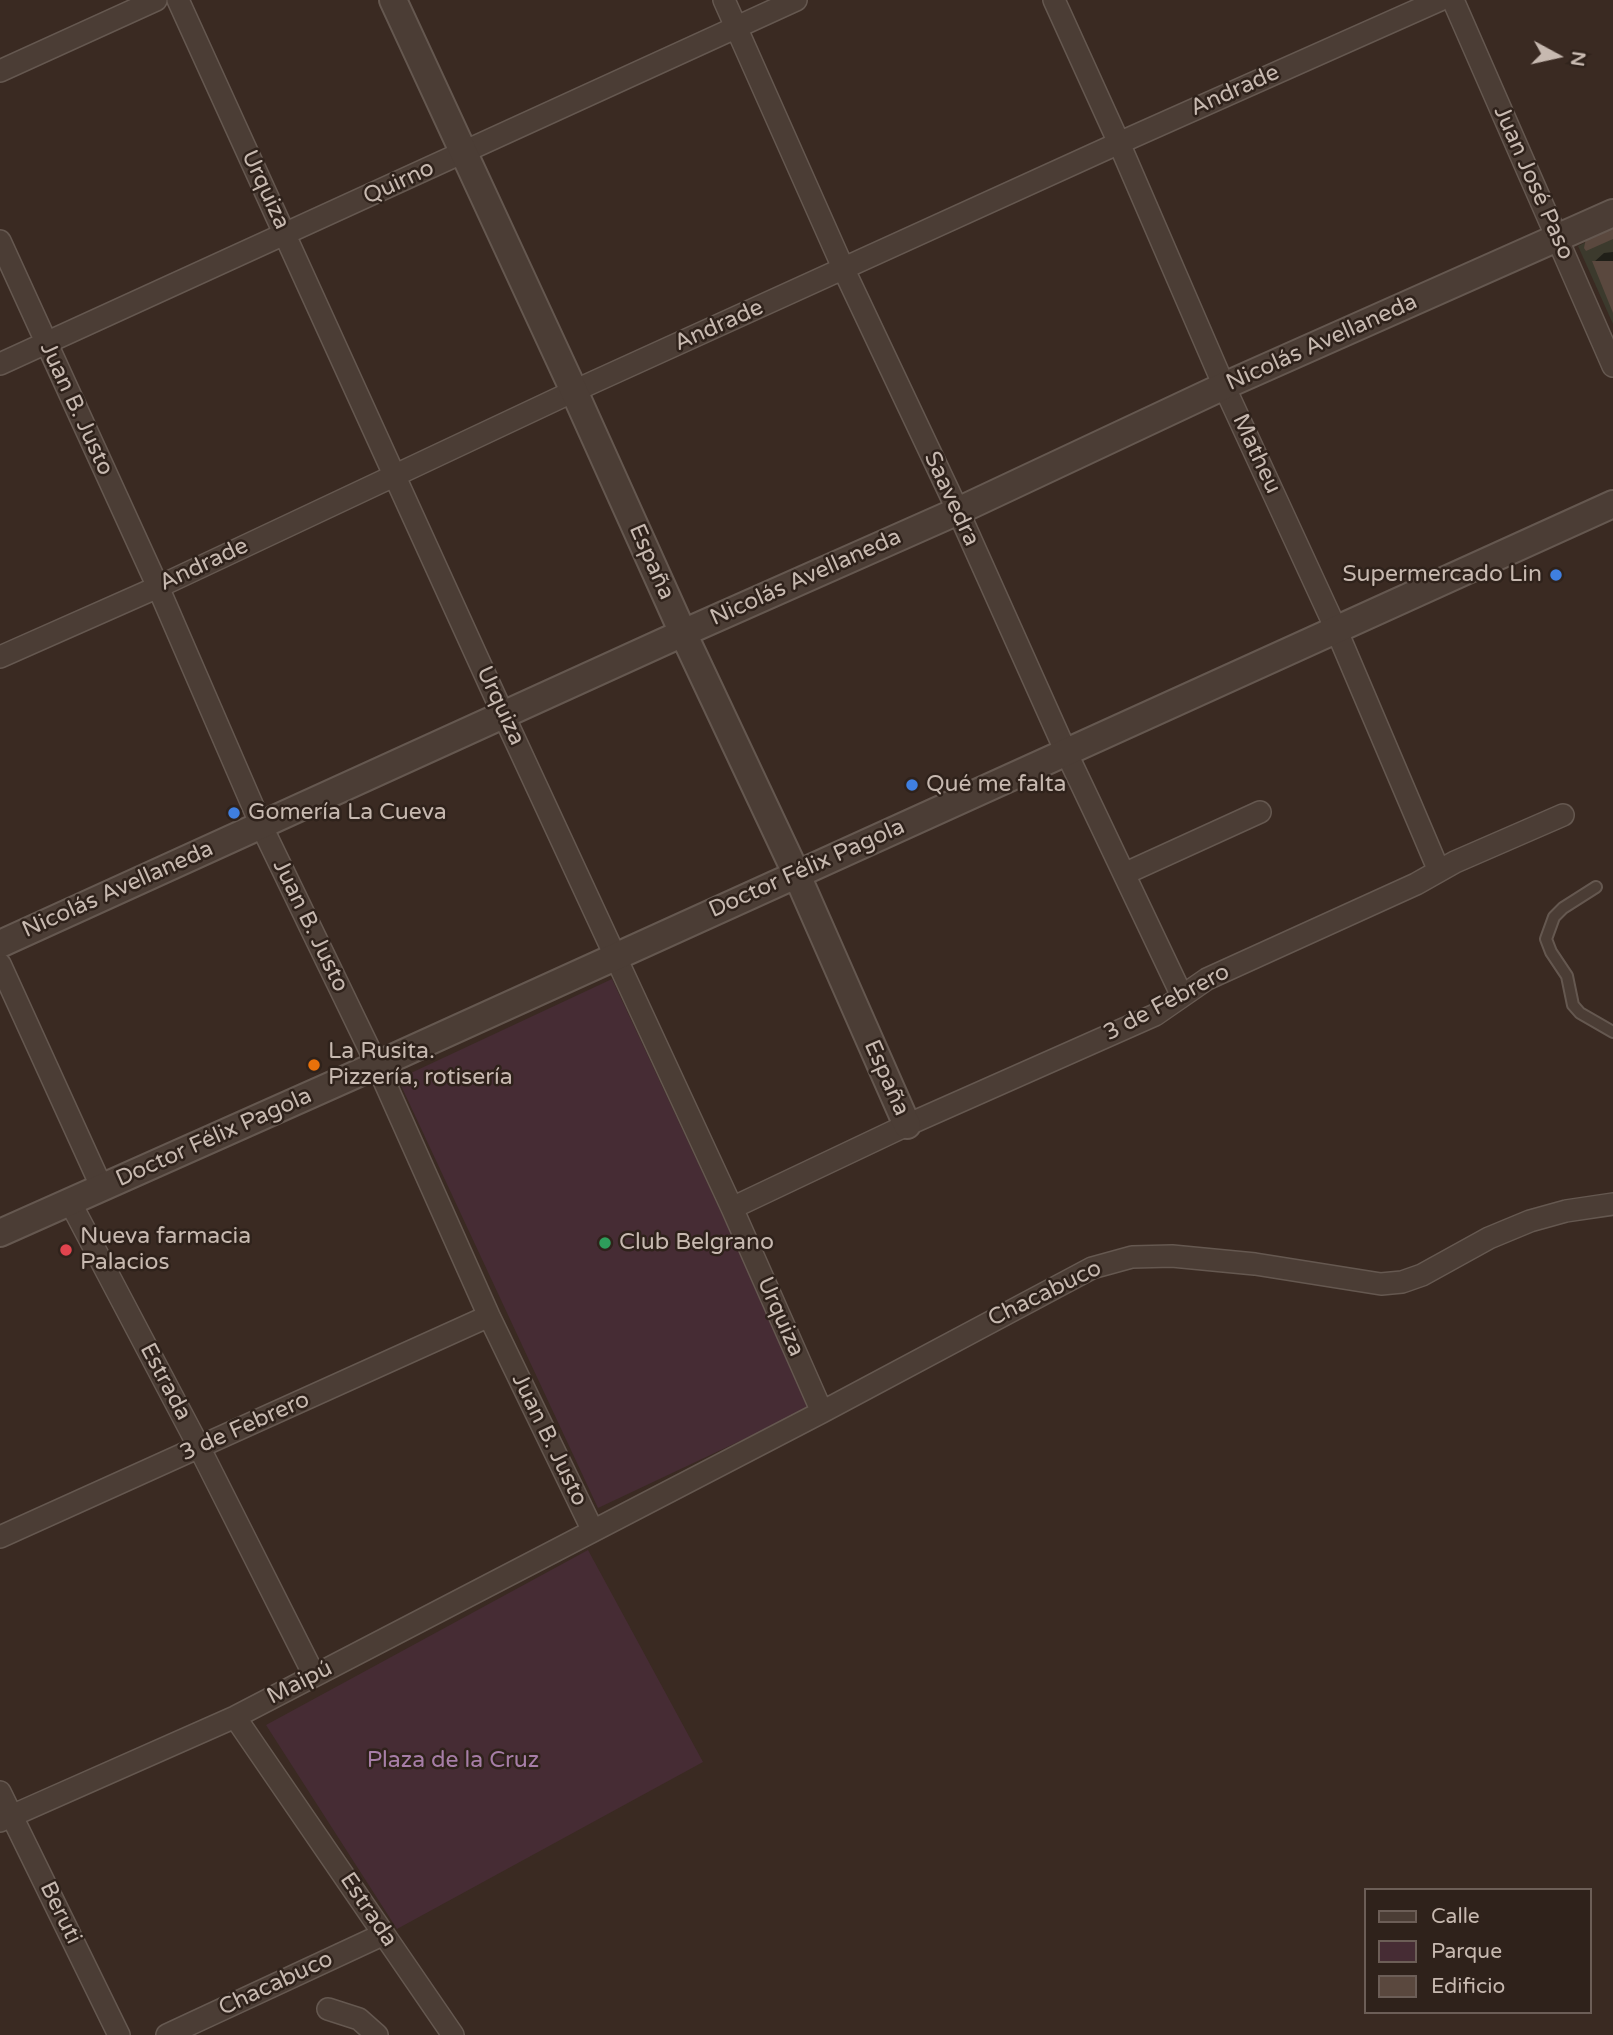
<!DOCTYPE html>
<meta charset="utf-8">
<style>
body{margin:0}
#map{position:relative;width:1613px;height:2035px;overflow:hidden;background:#3a2a22;font-family:"Varela Round",sans-serif}
canvas{display:block}
.legend{position:absolute;left:1364px;top:1888px;width:228px;height:126px;box-sizing:border-box;background:#2f221b;border:2px solid #6c5e57;margin:0;padding:9px 12px;list-style:none;font-size:21px;color:#c7b9b0}
.legend li{display:flex;align-items:center;gap:14px;height:35px}
.legend b{width:35px;border:2px solid #6c5e57}
.north{position:absolute;left:1522px;top:21px;width:70px;height:70px;-webkit-text-stroke:5px #2f221b;paint-order:stroke;rotate:98deg;font-size:19px;font-weight:700;line-height:28px;text-align:center;color:#c7b9b0}
.north::after{content:'';display:block;margin:auto;width:24px;height:32px;background:#c7b9b0;clip-path:polygon(50% 0,100% 100%,50% 72%,0 100%)}
</style>
<div id="map">
<canvas width="1613" height="2035"></canvas>
<ul class="legend">
<li><b style="height:9px;background:#4b3d35"></b>Calle</li>
<li><b style="height:19px;background:#462c34"></b>Parque</li>
<li><b style="height:19px;background:#5a483e"></b>Edificio</li>
</ul>
<div class="north">N</div>
</div>
<script>
const ctx = document.querySelector('canvas').getContext('2d');
ctx.lineJoin = 'round';
function fill(path, color) { ctx.fillStyle = color; ctx.fill(path, 'evenodd'); }
const shape = rows => new Path2D(rows.map(r => 'M' + r).join(''));
function stroke(path, color, width, dash) { ctx.strokeStyle = color; ctx.lineWidth = width; ctx.lineCap = dash ? 'butt' : 'round'; ctx.setLineDash(dash || []); ctx.stroke(path); }
function write(font, color, halo, rows, align = 'center') {
  ctx.font = font + ' "Varela Round",sans-serif'; ctx.lineWidth = 5; ctx.setLineDash([]); ctx.textBaseline = 'middle'; ctx.strokeStyle = halo; ctx.fillStyle = color; for (const [text, x, y, turn = 0] of rows) {
    ctx.save(); ctx.translate(x, y); ctx.rotate((+turn || 0) * Math.PI / 180); ctx.textAlign = isNaN(turn) ? turn : align; if (halo) ctx.strokeText(text, 0, 0); ctx.fillText(text, 0, 0); ctx.restore();
  }
}
const medical = shape([
 [1613,229,1613,324,1578,246]
]);
const green = shape([
 [612,979,812,1407,598,1508,398,1079],
 [588,1550,703,1762,397,1929,266,1725]
]);
const shadow = shape([
 [1613,252,1613,309,1594,262,1604,253]
]);
const building = shape([
 [1613,226,1613,239,1586,251,1584,248,1586,238],
 [1592,261,1613,261,1613,313]
]);
const service = shape([
 [1596,887,1563,908,1554,917,1546,939,1551,952,1567,976,1573,1005,1580,1013,1613,1032]
]);
const minor = shape([
 [178,0,503,714,732,1208,822,1412],
 [724,0,844,270,958,511,1066,752,1182,996],
 [1054,0,1119,143,1224,386,1336,629,1439,871],
 [1453,0,1613,366],
 [0,71,156,0],
 [0,241,158,587,261,825,377,1065,489,1316,593,1531],
 [0,364,796,0],
 [0,657,158,587,574,391,1119,143,1440,0],
 [1124,874,1260,812],
 [0,964,102,1188],
 [70,1202,199,1447,314,1675],
 [732,1208,907,1125,1155,1015,1207,979,1416,884,1455,862,1563,815],
 [0,1537,489,1316],
 [235,1717,453,2035],
 [0,1792,119,2035],
 [0,1821,235,1717,822,1412,1092,1268,1132,1257,1172,1256,1255,1264,1381,1284,1402,1282,1422,1275,1489,1238,1530,1221,1566,1211,1613,1204],
 [328,2009,359,2019,377,2035],
 [167,2035,384,1934]
]);
const tertiary = shape([
 [393,0,574,391,683,633,796,873,907,1125],
 [0,944,683,633,958,511,1224,386,1613,213],
 [0,1233,377,1065,1613,504]
]);
const markers = [
 [1556,575,7,"#3f7fe0"],
 [912,785,7,"#3f7fe0"],
 [234,813,7,"#3f7fe0"],
 [314,1065,7,"#e8710a"],
 [605,1243,7,"#2e9e5b"],
 [66,1250,7,"#e0444e"]
];
const streetNames = [
 ["Andrade",1235,91,-24],
 ["Quirno",399,183,-25],
 ["Juan José Paso",1533,183,66],
 ["Urquiza",265,190,65],
 ["Andrade",719,326,-24],
 ["Nicolás Avellaneda",1322,343,-24],
 ["Juan B. Justo",76,409,65],
 ["Matheu",1256,454,65],
 ["Saavedra",951,499,65],
 ["España",651,562,66],
 ["Andrade",204,565,-25],
 ["Nicolás Avellaneda",806,578,-24],
 ["Urquiza",500,706,65],
 ["Doctor Félix Pagola",807,869,-24],
 ["Nicolás Avellaneda",118,890,-24],
 ["Juan B. Justo",310,926,64],
 ["3 de Febrero",1167,1003,-28],
 ["España",886,1078,66],
 ["Doctor Félix Pagola",214,1138,-24],
 ["Chacabuco",1045,1294,-26],
 ["Urquiza",780,1317,66],
 ["Estrada",165,1382,62],
 ["3 de Febrero",245,1427,-24],
 ["Juan B. Justo",549,1440,64],
 ["Maipú",300,1683,-27],
 ["Estrada",368,1910,56],
 ["Beruti",60,1913,64],
 ["Chacabuco",276,1984,-25]
];
const poiNames = [
 ["Supermercado Lin",1542,575,"right"],
 ["Qué me falta",926,785],
 ["Gomería La Cueva",248,813],
 ["La Rusita.",328,1052],
 ["Pizzería, rotisería",328,1078],
 ["Nueva farmacia",80,1237],
 ["Palacios",80,1263],
 ["Club Belgrano",619,1243]
];
const parkNames = [
 ["Plaza de la Cruz",453,1761]
];
fill(medical, '#3c3a2d');
fill(green, '#462c34');
fill(shadow, '#0007');
fill(building, '#5a483e');
stroke(service, '#655850', 14);
stroke(minor, '#655850', 24);
stroke(tertiary, '#655850', 30);
stroke(service, '#4b3d35', 10);
stroke(minor, '#4b3d35', 21);
stroke(tertiary, '#4b3d35', 26);
for (const [x, y, r, color] of markers) { const dot = new Path2D(); dot.arc(x, y, r, 0, 2 * Math.PI); ctx.fillStyle = color; ctx.fill(dot); stroke(dot, '#2f221b', 2.5); }
write('23px', '#c7b9b0', '#2f221b', streetNames);
write('23px', '#c7b9b0', '#2f221b', poiNames, 'left');
write('23px', '#a77ea7', '#2f221b', parkNames);
</script>
